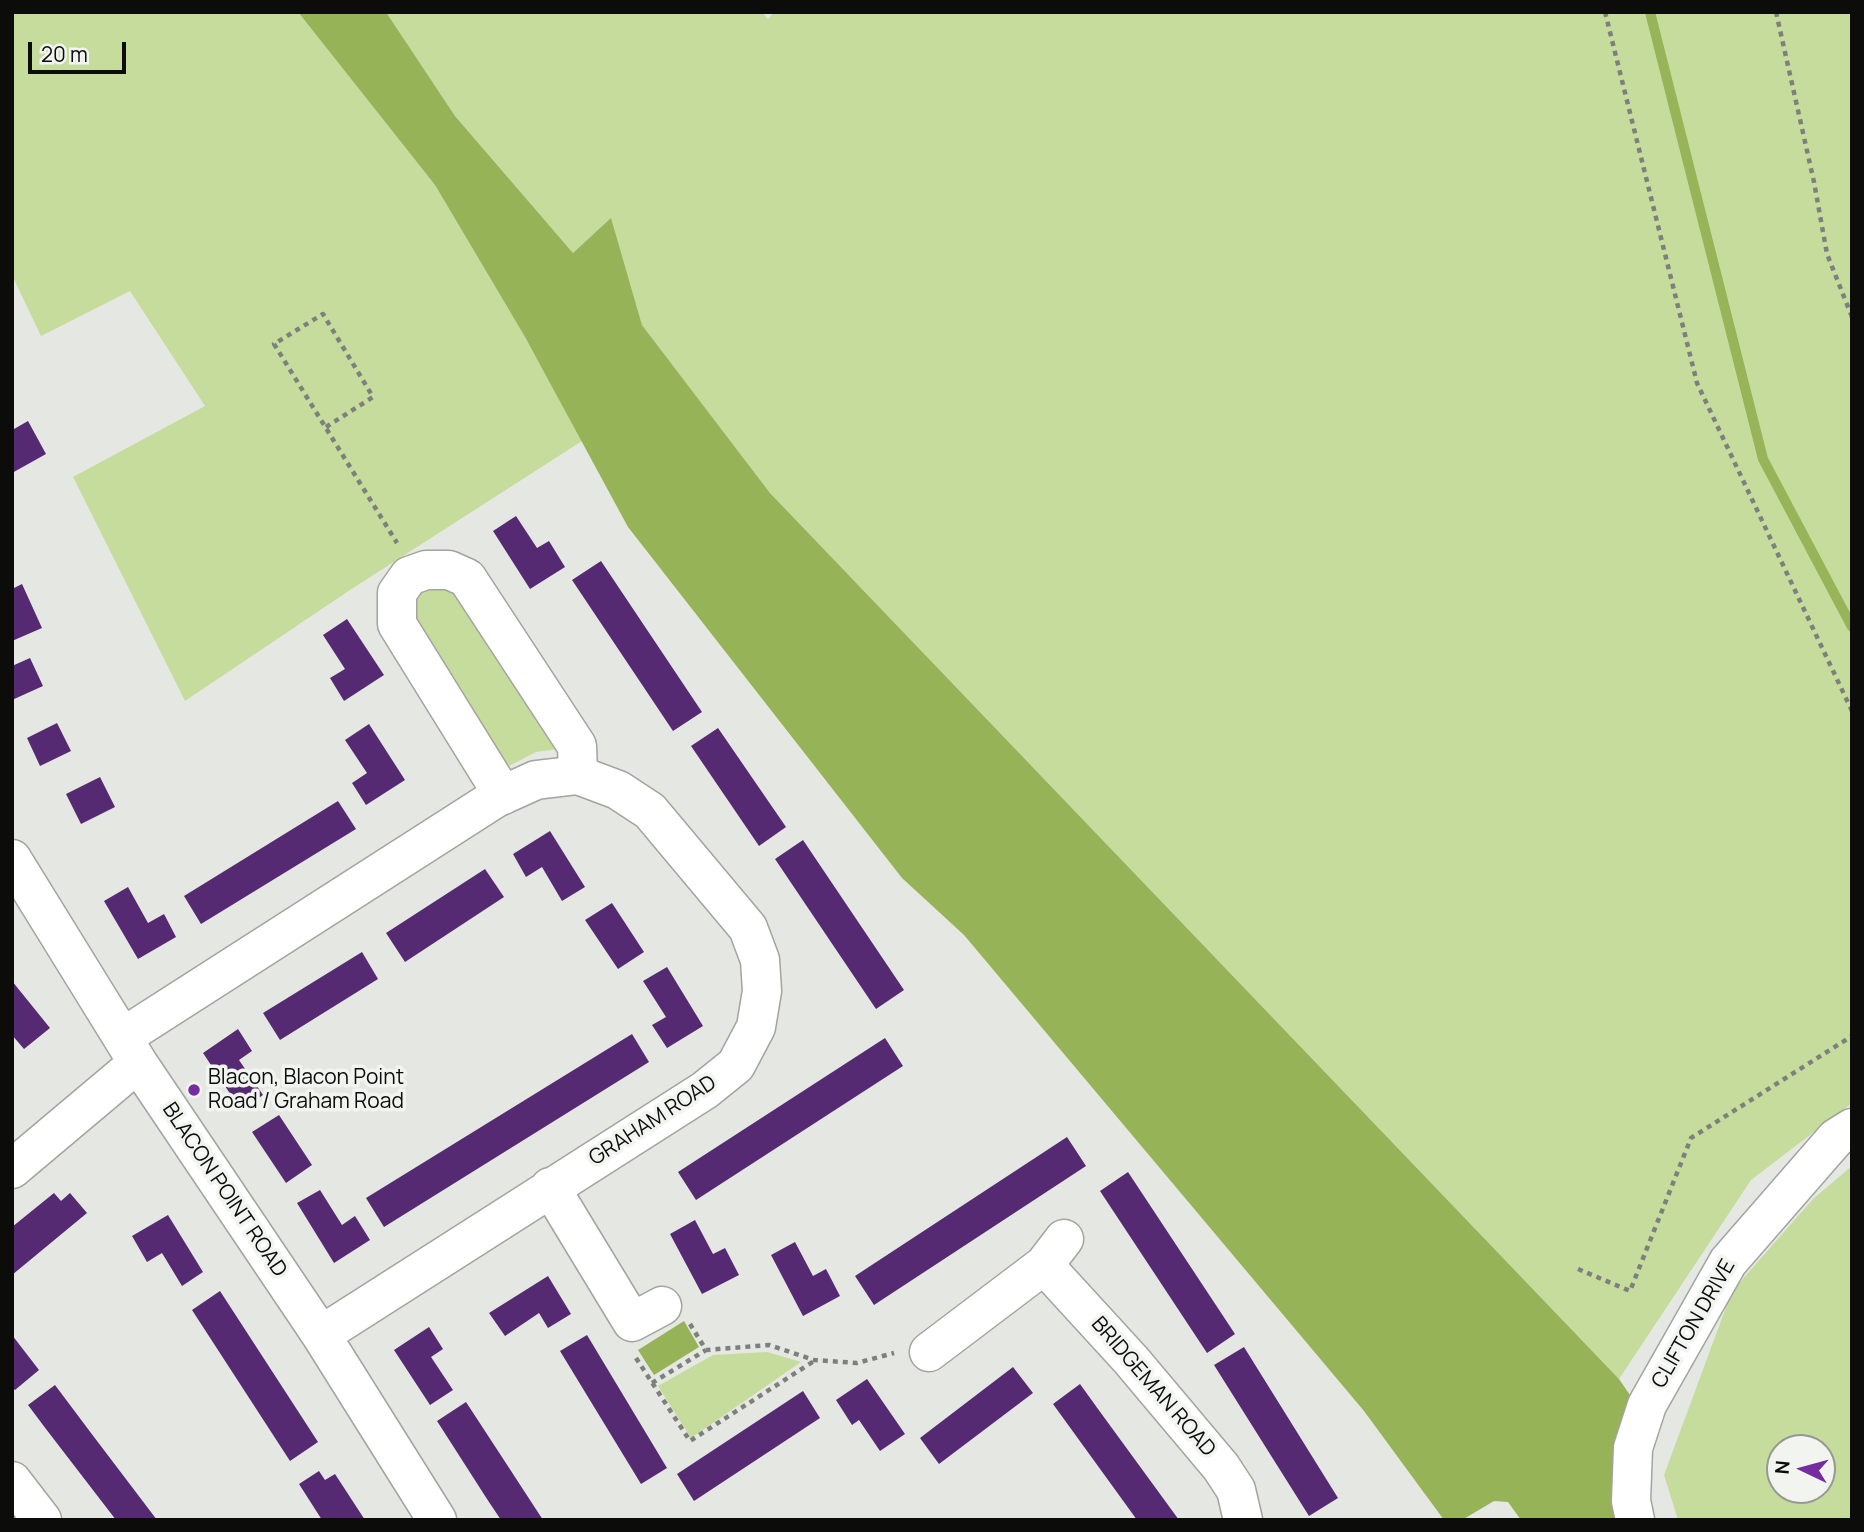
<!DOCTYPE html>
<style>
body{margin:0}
#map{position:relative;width:1864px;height:1532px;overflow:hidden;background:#e5e7e2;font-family:Manrope,sans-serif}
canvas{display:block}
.frame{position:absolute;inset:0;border:14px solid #0c0d0b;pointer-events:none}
.north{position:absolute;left:1766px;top:1434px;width:70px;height:70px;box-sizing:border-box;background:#f2f4ef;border:2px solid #969894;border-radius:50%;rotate:275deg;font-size:19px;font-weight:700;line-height:28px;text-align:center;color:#0c0d0b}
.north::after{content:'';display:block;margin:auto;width:24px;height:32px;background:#742c9f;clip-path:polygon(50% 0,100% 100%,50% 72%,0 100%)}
.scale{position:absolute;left:28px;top:42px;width:98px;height:32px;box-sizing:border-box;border:4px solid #0c0d0b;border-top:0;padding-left:9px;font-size:21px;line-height:24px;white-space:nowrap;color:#0c0d0b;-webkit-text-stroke:5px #f2f4ef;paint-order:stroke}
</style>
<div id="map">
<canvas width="1864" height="1532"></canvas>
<div class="frame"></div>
<div class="north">N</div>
<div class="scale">20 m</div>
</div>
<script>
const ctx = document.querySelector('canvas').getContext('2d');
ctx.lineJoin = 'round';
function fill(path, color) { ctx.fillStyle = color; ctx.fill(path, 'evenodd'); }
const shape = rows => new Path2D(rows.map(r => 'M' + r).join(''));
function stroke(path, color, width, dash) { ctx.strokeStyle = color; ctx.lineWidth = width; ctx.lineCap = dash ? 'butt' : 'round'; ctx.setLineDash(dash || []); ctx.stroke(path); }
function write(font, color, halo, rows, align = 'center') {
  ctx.font = font + ' Manrope,sans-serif'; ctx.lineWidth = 7; ctx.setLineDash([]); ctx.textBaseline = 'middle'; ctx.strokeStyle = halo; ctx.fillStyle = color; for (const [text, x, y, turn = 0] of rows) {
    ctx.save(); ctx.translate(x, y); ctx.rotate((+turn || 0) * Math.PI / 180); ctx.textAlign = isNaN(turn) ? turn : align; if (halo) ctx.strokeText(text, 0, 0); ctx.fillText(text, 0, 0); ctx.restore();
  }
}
const green = shape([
 [12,12,298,12,435,185,525,337,582,441,350,590,185,701,73,477,205,406,130,291,41,336,12,275],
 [386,12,762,12,768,19,774,12,1852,12,1852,1103,1751,1180,1619,1379,770,493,642,325,611,219,573,253,455,116],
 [456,587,557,749,536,752,503,769,410,617,412,591],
 [1852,1166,1852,1520,1678,1520,1664,1475,1732,1291,1813,1199],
 [1780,1448,1822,1448,1822,1490,1780,1490],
 [767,1352,801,1362,691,1438,658,1386,713,1355]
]);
const forest = shape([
 [298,12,386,12,455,116,573,253,611,218,642,325,770,493,1619,1379,1634,1401,1624,1520,1521,1520,1508,1502,1494,1501,1462,1520,1444,1520,1364,1411,964,935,902,878,628,527,525,337,435,185],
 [684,1321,699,1347,654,1375,638,1350]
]);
const stream = shape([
 [1650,12,1763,459,1852,627]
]);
const building = shape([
 [28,421,46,454,12,473,12,426,14,429],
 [516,516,537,548,549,541,565,567,530,589,493,531],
 [601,561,702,712,673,731,572,580],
 [22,584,42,628,12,641,12,589],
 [347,619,384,675,344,701,330,678,345,669,323,635],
 [30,658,43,686,12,700,12,666],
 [57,723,71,751,40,766,27,738],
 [369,724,405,780,366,805,352,783,367,773,345,740],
 [718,728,786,827,759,846,691,746],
 [100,777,115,807,81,824,66,794],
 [338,801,356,829,201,924,184,896],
 [550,831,585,887,562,901,542,867,526,877,513,854],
 [803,840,904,990,876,1009,775,859],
 [485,869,504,897,405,962,386,933],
 [128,887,148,923,164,914,176,937,138,959,104,901],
 [612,903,644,952,618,969,585,920],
 [362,952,378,979,280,1040,263,1013],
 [667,967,703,1026,667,1048,652,1025,666,1017,643,981],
 [12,981,50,1028,24,1049,12,1035],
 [238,1029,252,1051,239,1060,263,1095,241,1110,203,1053],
 [632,1034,649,1062,384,1227,366,1198],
 [885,1038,903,1066,696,1200,678,1172],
 [279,1115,312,1165,286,1183,252,1132],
 [1067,1137,1086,1166,874,1305,855,1276],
 [1128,1172,1235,1334,1207,1353,1100,1191],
 [320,1190,342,1225,355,1216,370,1240,334,1263,297,1203],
 [54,1193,61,1201,70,1193,87,1213,12,1275,12,1227],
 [168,1215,203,1272,182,1286,162,1253,147,1262,132,1236],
 [695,1220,713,1254,725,1248,739,1275,702,1294,670,1234],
 [795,1242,813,1276,826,1269,840,1296,803,1316,771,1255],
 [548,1276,571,1314,548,1328,539,1313,505,1336,489,1313],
 [220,1291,318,1442,290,1461,192,1310],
 [429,1327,443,1349,431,1357,453,1390,430,1405,394,1350],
 [12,1335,39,1370,15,1390,12,1387],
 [587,1335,667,1468,641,1484,560,1351],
 [1244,1347,1338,1498,1309,1516,1214,1365],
 [1013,1367,1033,1393,939,1464,920,1438],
 [867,1379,905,1434,880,1451,859,1420,852,1425,836,1400],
 [1080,1384,1098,1409,1179,1520,1137,1520,1124,1502,1053,1404],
 [55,1385,91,1433,157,1520,116,1520,46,1429,28,1405],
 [803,1391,820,1418,694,1501,677,1474],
 [466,1402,500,1454,543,1520,501,1520,487,1499,437,1421],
 [319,1471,325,1480,335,1474,365,1520,322,1520,299,1484]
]);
const path = shape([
 [1605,12,1697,383,1852,711],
 [1776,12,1814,182,1827,254,1852,317],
 [326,427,373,397,323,314,274,344,397,543],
 [1578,1269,1630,1291,1691,1138,1852,1036],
 [690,1324,706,1350,769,1345,814,1360,857,1363,894,1353],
 [636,1358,690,1441,814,1361],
 [652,1383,706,1350]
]);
const minor = shape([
 [503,795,397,624,397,593,409,576,426,570,449,570,467,578,577,746,578,775],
 [12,859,138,1063,321,1335,437,1520],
 [123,1037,496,798,536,780,578,775,618,790,650,811,748,928,760,960,762,991,756,1027,736,1065,705,1090,321,1335],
 [12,1169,138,1063],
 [550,1187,632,1322,662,1306],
 [1044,1265,1064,1239],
 [929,1352,1044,1265,1131,1360,1221,1467,1236,1490,1243,1520],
 [12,1481,42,1520],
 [1635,1520,1631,1501,1633,1448,1647,1405,1728,1262,1836,1138,1852,1128]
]);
const markers = [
 [194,1090,7,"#742c9f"]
];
const poiNames = [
 ["Blacon, Blacon Point",208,1078],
 ["Road / Graham Road",208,1102]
];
const streetNames = [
 ["GRAHAM ROAD",653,1121,-33],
 ["BLACON POINT ROAD",224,1190,56],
 ["CLIFTON DRIVE",1694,1324,-60],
 ["BRIDGEMAN ROAD",1153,1387,49]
];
fill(green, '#c6dc9c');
fill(forest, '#97b358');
stroke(stream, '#97b458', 10);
fill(building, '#562a72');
stroke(minor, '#a2a49f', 41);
stroke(path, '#7f807d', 4.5, [5, 5]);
stroke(minor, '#fff', 38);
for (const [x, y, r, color] of markers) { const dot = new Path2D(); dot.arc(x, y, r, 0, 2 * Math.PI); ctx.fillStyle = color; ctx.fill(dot); stroke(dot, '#f2f4ef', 2.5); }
write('21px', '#0c0d0b', '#f2f4ef', poiNames, 'left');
write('21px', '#0c0d0b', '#f2f4ef', streetNames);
</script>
